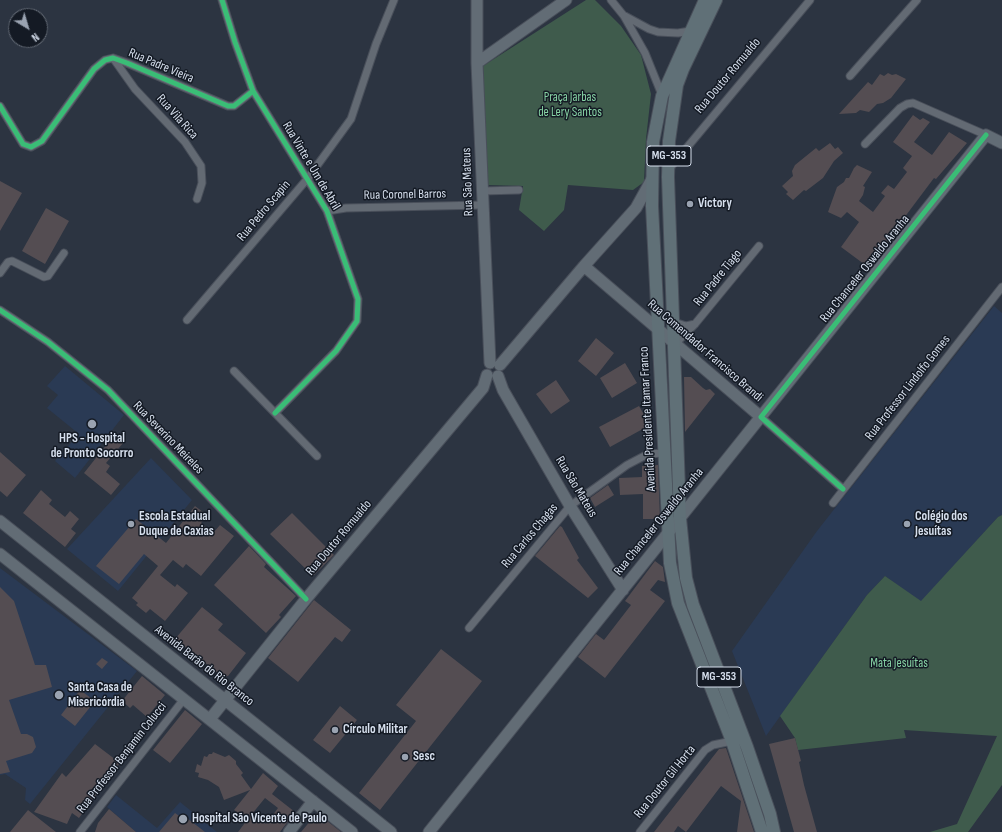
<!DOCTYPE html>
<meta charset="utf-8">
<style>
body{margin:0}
#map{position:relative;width:1002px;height:832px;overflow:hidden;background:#2c3441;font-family:"Sofia Sans Condensed",sans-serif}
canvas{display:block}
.north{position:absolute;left:8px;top:8px;width:40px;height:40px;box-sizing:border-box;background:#141a24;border:1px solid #626974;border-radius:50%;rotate:142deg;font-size:11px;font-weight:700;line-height:16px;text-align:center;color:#d6dfed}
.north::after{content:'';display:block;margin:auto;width:14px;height:18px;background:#9aa3b1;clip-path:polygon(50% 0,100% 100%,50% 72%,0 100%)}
</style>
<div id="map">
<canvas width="1002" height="832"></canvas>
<div class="north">N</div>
</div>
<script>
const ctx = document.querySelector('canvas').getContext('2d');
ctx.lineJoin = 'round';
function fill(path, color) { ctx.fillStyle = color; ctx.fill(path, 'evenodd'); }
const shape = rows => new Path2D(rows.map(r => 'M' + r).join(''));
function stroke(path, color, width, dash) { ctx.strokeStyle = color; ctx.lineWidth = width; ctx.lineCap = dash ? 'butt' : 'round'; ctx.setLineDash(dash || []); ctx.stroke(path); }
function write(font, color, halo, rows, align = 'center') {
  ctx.font = font + ' "Sofia Sans Condensed",sans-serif'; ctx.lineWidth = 3; ctx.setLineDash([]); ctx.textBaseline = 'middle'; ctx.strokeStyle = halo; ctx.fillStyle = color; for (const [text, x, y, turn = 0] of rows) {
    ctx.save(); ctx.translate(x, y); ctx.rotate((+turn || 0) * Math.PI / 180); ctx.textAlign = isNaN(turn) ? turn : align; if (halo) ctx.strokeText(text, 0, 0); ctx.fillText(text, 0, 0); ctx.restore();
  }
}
const built = shape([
 [994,306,1002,313,1002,515,998,517,921,602,885,576,867,595,766,736,732,651,817,531],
 [65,366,124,415,75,478,55,461,79,434,47,408,58,395,47,386],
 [151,458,192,500,118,591,67,549],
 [0,568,137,671,30,804,25,800,26,788,5,774,0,775],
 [116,795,157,828,180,802,217,832,136,832,107,807]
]);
const green = shape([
 [586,0,595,0,621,26,641,55,651,94,646,139,644,182,633,190,568,185,564,210,544,231,519,210,523,186,486,185,483,66],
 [1002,515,1002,785,968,832,930,832,957,824,997,736,904,730,906,738,798,750,795,738,780,716,867,595,885,576,921,601,998,517]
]);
const building = shape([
 [888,73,892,75,896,74,906,79,891,98,883,103,877,104,869,112,860,110,856,113,839,114,868,82,872,85,880,74,884,76],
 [913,115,920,120,923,118,930,122,914,142,932,155,949,132,967,143,936,179,934,178,898,226,901,229,888,245,886,243,868,267,841,247,859,222,847,212,841,218,828,212,837,187,844,182,846,178,849,178,854,168,857,165,872,172,863,186,865,187,863,195,859,201,873,212,885,196,881,193,888,185,894,189,907,172,903,168,912,156,893,142],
 [830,143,835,149,838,147,843,153,834,161,823,178,806,191,804,190,793,200,786,194,788,192,782,186,793,176,792,171,795,165,816,148,819,151],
 [0,181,22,193,0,231],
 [46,208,69,221,45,264,22,251],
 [596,338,614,353,596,376,578,361],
 [625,363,637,383,612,398,600,378],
 [684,377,691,377,703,388,706,390,710,389,715,394,685,432],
 [556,380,570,401,551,414,536,394],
 [639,406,650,425,610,447,599,427],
 [115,434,124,442,106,463,110,466,106,472,120,484,111,495,84,473],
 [0,452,26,475,7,497,0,491],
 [658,465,660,519,643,519,643,494,620,495,619,478,642,477,642,466],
 [608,485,614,495,595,507,590,498],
 [41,490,52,500,49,504,65,517,70,511,79,519,71,529,76,533,65,547,23,513],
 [195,506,207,515,201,523,213,533,220,525,234,536,201,576,186,564,183,568,173,560,160,575,175,587,177,584,188,593,165,621,150,609,146,613,136,605,138,603,132,598,158,566,144,554,119,584,96,566,136,519,166,543],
 [292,513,334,555,313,576,270,534],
 [560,526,562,527,579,558,577,560,598,588,588,598,535,556],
 [249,546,266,564,264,567,296,596,279,615,281,617,266,633,214,585],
 [655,561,663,567,665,582,658,580,650,590,665,601,605,678,578,657,596,634,604,640,631,605,625,601],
 [0,587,14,601,35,665,46,665,52,687,9,700,21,734,27,734,33,737,36,747,32,753,6,761,10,772,0,774],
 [314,600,351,630,342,642,335,637,298,682,268,658],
 [202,607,223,624,218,630,246,653,228,676,223,677,175,639],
 [441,649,482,681,380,810,359,793,416,721,396,705],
 [102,658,108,662,102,669,96,664],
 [142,676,165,695,147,717,133,705,130,708,122,701],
 [80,690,95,701,75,726,61,715],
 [340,706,357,720,330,753,313,740],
 [185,710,202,724,170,763,153,750],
 [795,738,801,761,799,762,804,785,817,832,794,832,769,744],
 [95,744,120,763,79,818,72,813,67,824,34,812,62,773,66,777],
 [726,748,754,832,737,832,741,801,721,786,686,832,678,826,674,832,654,832,719,749],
 [213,752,225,757,229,755,236,761,236,764,243,773,241,775,251,789,263,773,278,786,272,794,295,812,280,832,238,832,247,820,234,810,250,790,224,800,219,787,208,780,198,777,199,773,195,772,197,764,201,766,204,756,207,757,209,754,212,754],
 [265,798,278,808,266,824,252,814],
 [109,809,136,832,95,832,98,823],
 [28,810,56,832,10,832],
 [175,813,185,820,187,818,205,832,159,832],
 [317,813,341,832,301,832]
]);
const street = shape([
 [222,0,235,42,253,91,327,211,358,299,357,321,336,351,275,413],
 [611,0,624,16,645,53,662,95],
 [625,16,649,29,658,32,678,33,690,31],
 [113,58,135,89,185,142,201,166,202,183,197,199],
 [850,76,917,0],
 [0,106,23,144,31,147,42,141,94,69,105,60,113,58,127,63,228,106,234,106,253,91],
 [865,144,900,108,907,104,913,103,986,135],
 [669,169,810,0],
 [482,191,519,190],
 [327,211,346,208,483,205],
 [0,273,8,262,12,261,44,277,48,276,64,253],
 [0,310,48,342,108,390,306,599],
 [187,320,308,178,351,119,376,44,394,0],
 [674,322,686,326,695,324],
 [675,344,695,324,759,246],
 [234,371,317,456],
 [761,417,843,489],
 [833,503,1002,287],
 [469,628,570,506,627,465,648,454,664,453],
 [80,832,184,699],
 [640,832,705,750,713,745,732,741]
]);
const secondary = shape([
 [477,0,477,63,490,363],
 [477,63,566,0],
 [584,266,761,417],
 [500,365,584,266,636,208,652,179],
 [498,376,503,390,570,506,623,590],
 [0,521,391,832],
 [0,554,352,832],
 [210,719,306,599,483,388,487,375],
 [289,832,313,801],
 [429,832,986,135,1002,143]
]);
const primary = shape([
 [705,0,662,96,653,142,652,206,670,563,678,603,732,741,762,832],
 [716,0,683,69,677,85,669,141,668,177,680,518,686,578,693,605,747,747,770,814,774,832]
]);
const cycleway = shape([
 [222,0,235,42,253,91,327,211,358,299,357,321,336,351,275,413],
 [0,106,23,144,31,147,42,141,94,69,105,60,113,58,127,63,228,106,234,106,253,91],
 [0,310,48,342,108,390,306,599],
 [843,489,761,417,986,135]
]);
const markers = [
 [690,204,4,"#9aa3b1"],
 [92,424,5,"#9aa3b1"],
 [131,524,4,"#9aa3b1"],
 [907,524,4,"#9aa3b1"],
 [59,695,5,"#9aa3b1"],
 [335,730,4,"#9aa3b1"],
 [405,757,4,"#9aa3b1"],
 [183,819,5,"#9aa3b1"]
];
const shields = [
 [669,156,44],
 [719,677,44]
];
const shieldNames = [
 ["MG-353",669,156],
 ["MG-353",719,677]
];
const streetNames = [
 ["Rua Padre Vieira",161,66,23],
 ["Rua Doutor Romualdo",728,76,-50],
 ["Rua Vila Rica",177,117,48],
 ["Rua Vinte e Um de Abril",311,166,59],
 ["Rua São Mateus",468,182,-92],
 ["Rua Coronel Barros",405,195,-1],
 ["Rua Pedro Scapin",264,211,-50],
 ["Rua Chanceler Oswaldo Aranha",865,269,-51],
 ["Rua Padre Tiago",718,278,-51],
 ["Rua Comendador Francisco Brandi",705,351,41],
 ["Rua Professor Lindolfo Gomes",908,388,-52],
 ["Avenida Presidente Itamar Franco",648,419,-93],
 ["Rua Severino Meireles",168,438,46],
 ["Rua São Mateus",576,487,59],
 ["Rua Chanceler Oswaldo Aranha",659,522,-51],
 ["Rua Carlos Chagas",530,536,-50],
 ["Rua Doutor Romualdo",339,538,-50],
 ["Avenida Barão do Rio Branco",204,666,38],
 ["Rua Professor Benjamin Colucci",122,758,-52],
 ["Rua Doutor Gil Horta",665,782,-51]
];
const parkNames = [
 ["Praça Jarbas",570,98],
 ["de Lery Santos",570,113],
 ["Mata Jesuítas",899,664]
];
const poiNames = [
 ["Victory",698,204],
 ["HPS - Hospital",92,439,"center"],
 ["de Pronto Socorro",92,454,"center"],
 ["Escola Estadual",139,517],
 ["Duque de Caxias",139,532],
 ["Colégio dos",915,517],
 ["Jesuítas",915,532],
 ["Santa Casa de",68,688],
 ["Misericórdia",68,703],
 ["Círculo Militar",343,730],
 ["Sesc",413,757],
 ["Hospital São Vicente de Paulo",192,819]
];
fill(built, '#2a3a54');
fill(green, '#3f5b4c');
fill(building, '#544d52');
stroke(street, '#494f5a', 9);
stroke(secondary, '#494f5a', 13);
stroke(primary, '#494f5a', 14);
stroke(street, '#636a73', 7);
stroke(secondary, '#626c75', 11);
stroke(primary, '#607077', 12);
stroke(cycleway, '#3abd76', 5);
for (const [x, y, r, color] of markers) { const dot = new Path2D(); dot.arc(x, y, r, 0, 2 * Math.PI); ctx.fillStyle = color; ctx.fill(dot); stroke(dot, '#141a24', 1.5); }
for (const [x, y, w] of shields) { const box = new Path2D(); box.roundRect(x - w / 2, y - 10, w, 20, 3); ctx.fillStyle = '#141a24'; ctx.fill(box); stroke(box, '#d6dfed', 1); }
write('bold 12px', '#d6dfed', null, shieldNames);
write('13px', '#d6dfed', '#141a24', streetNames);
write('13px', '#87d3a5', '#141a24', parkNames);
write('bold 13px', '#d6dfed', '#141a24', poiNames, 'left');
</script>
